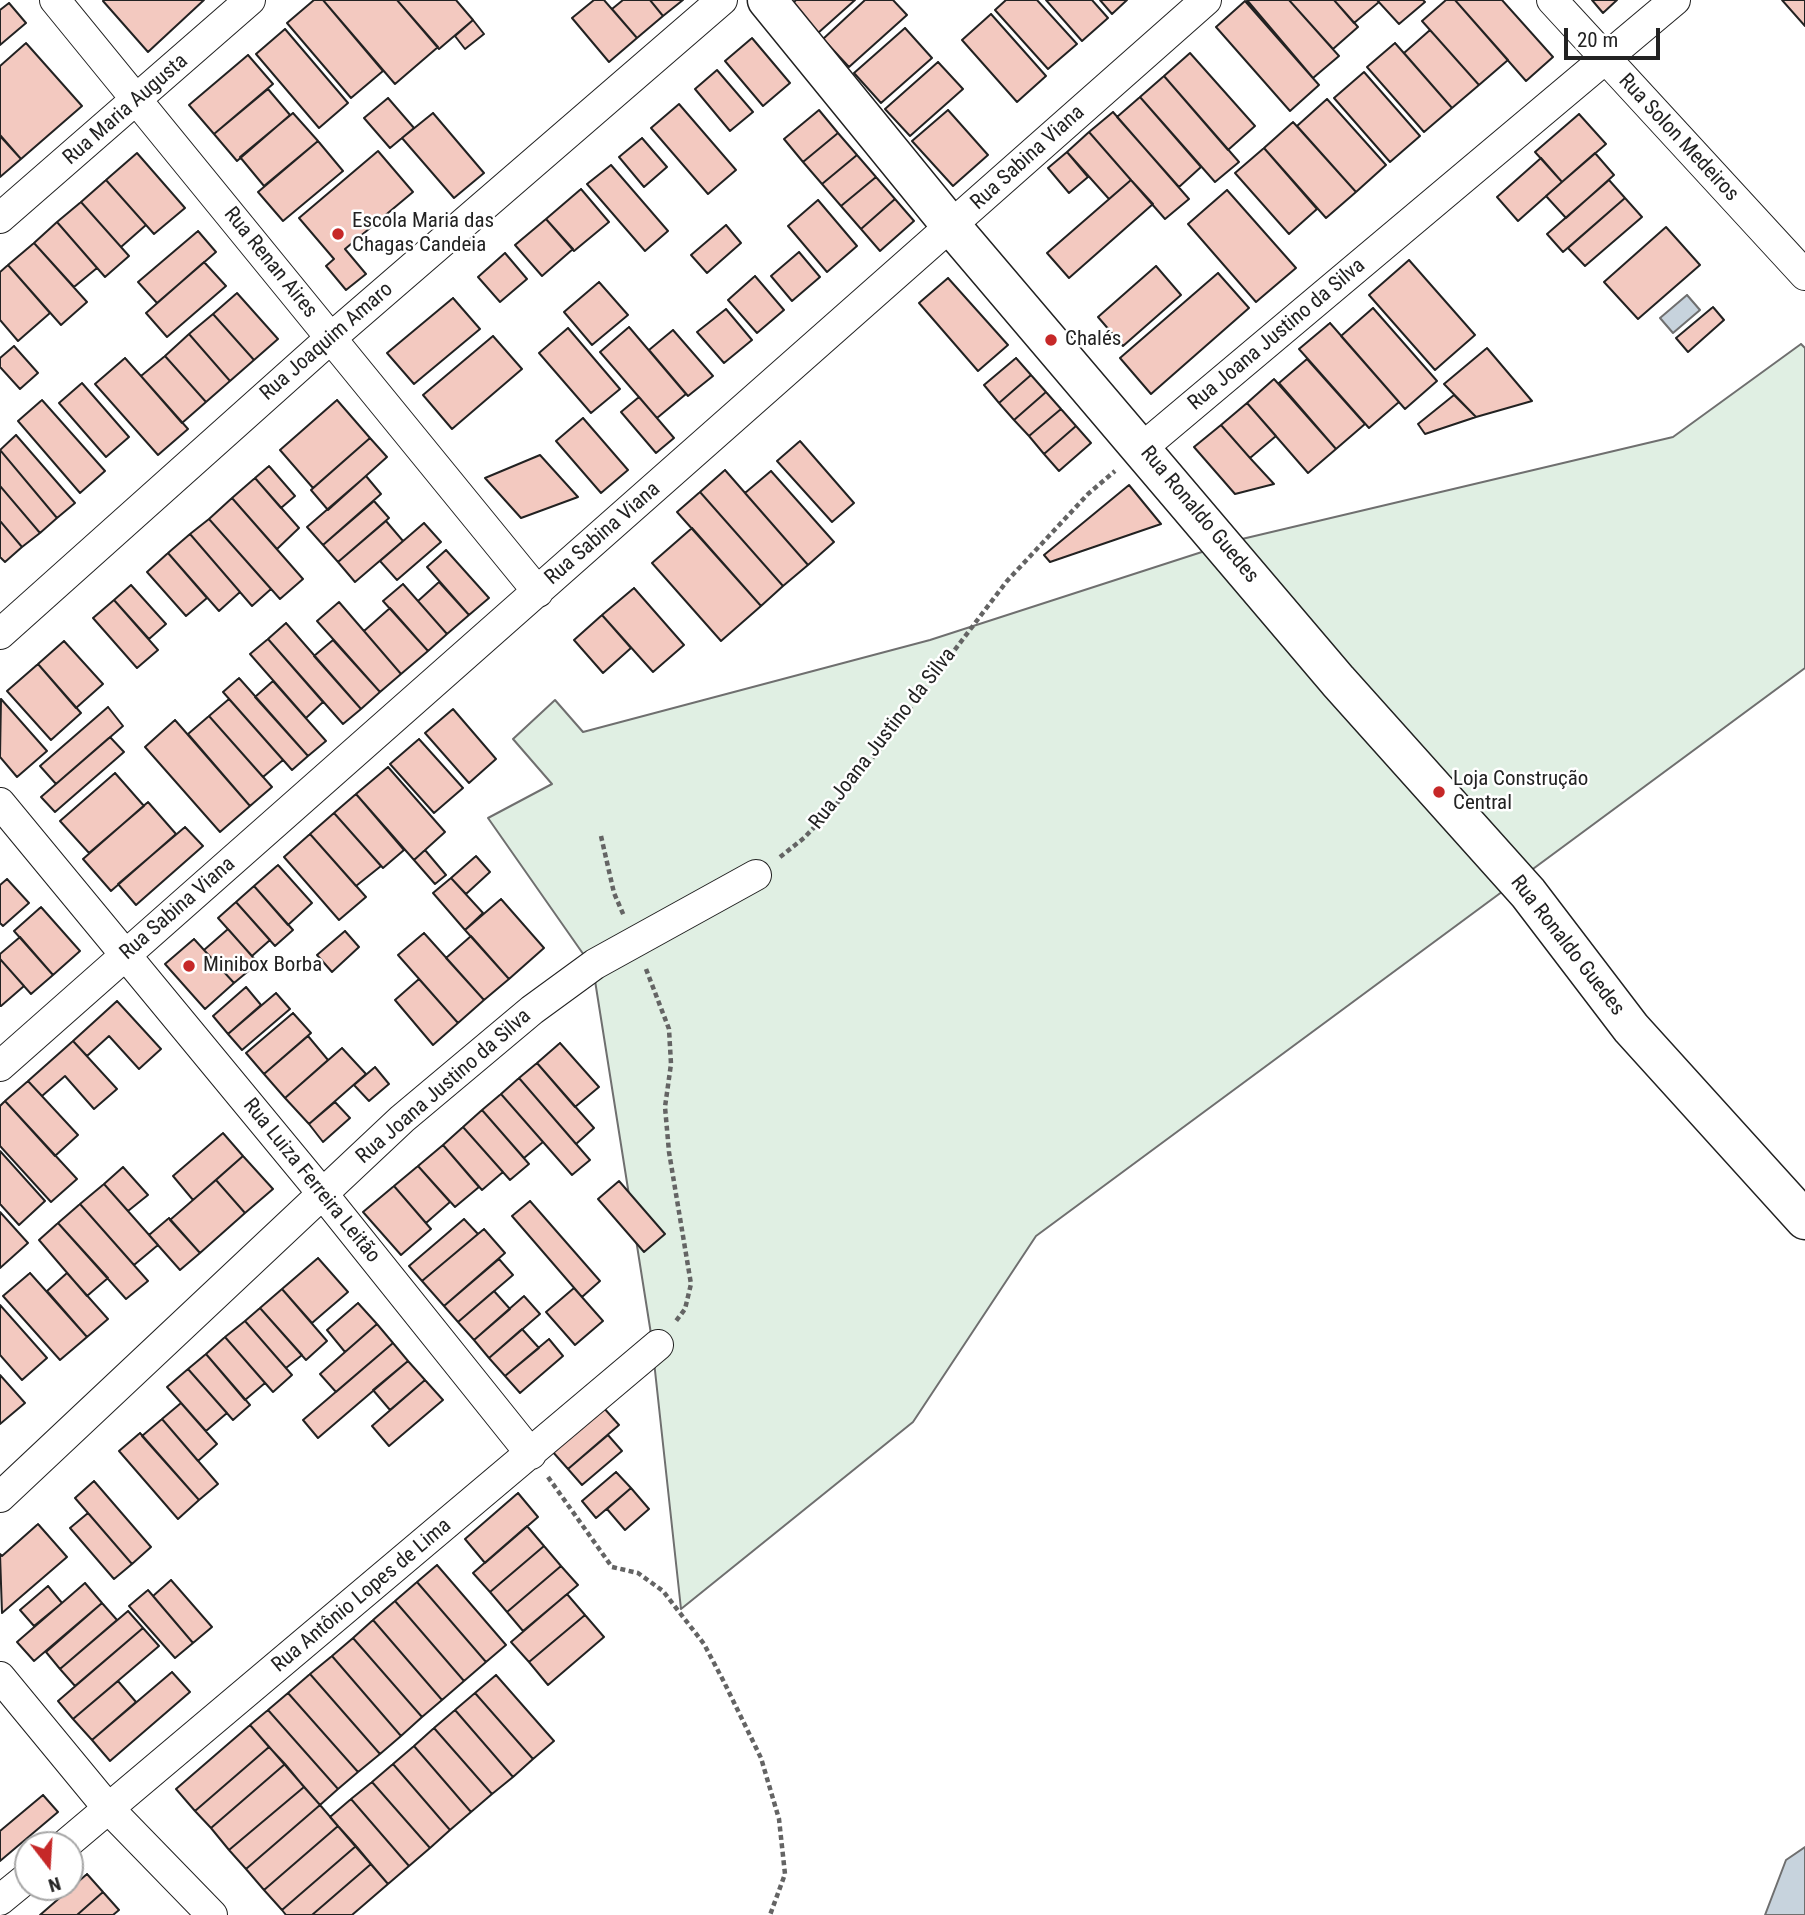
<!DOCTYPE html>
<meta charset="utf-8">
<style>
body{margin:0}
#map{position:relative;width:1805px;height:1915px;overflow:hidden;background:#fff;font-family:"Roboto Condensed",sans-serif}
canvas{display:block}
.north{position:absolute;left:14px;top:1831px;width:70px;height:70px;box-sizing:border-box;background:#fff;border:2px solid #a7a7a7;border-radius:50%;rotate:163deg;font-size:19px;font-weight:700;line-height:28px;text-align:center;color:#222}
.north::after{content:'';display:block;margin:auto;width:24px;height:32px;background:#c62828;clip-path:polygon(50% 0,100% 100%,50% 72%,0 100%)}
.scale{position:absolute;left:1564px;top:28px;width:96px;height:32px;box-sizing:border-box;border:4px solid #222;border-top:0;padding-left:9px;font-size:21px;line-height:24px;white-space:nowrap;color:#222;-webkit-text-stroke:5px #fff;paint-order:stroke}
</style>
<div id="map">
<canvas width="1805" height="1915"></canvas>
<div class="north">N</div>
<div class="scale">20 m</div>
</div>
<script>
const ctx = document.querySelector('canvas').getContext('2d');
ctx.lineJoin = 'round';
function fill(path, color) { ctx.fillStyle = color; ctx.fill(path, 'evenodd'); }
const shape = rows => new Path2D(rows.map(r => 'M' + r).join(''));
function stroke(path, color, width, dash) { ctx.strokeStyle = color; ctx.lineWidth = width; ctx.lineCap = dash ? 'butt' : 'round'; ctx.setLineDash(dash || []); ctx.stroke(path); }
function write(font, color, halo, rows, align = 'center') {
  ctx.font = font + ' "Roboto Condensed",sans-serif'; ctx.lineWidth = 5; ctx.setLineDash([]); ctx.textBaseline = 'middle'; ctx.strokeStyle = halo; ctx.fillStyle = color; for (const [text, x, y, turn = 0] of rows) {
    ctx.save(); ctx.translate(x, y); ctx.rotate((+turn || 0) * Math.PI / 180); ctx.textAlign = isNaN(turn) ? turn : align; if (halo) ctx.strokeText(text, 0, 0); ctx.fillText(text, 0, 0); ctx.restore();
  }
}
const green = shape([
 [1801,344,1805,348,1805,668,1036,1236,913,1422,681,1609,651,1334,593,968,488,818,552,784,513,739,555,700,583,732,930,640,1242,539,1673,437,1801,344]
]);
const water = shape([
 [1687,295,1700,310,1673,333,1660,318,1687,295],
 [1805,1847,1805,1915,1765,1915,1786,1860,1805,1847]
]);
const building = shape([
 [204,0,148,52,103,1,104,0,204,0],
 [314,0,323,0,383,71,351,98,287,23,314,0],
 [323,0,397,0,438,47,395,84,323,0],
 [397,0,456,0,473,20,439,49,397,0],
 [594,0,604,0,637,38,609,62,572,18,594,0],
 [623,0,650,0,663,16,637,38,612,9,623,0],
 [650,0,683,0,663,16,650,0],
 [796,0,855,0,818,33,792,4,796,0],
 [865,0,893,0,907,15,849,67,823,39,865,0],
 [1006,0,1037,0,1077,44,1048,69,995,10,1006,0],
 [1046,0,1092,0,1108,18,1082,41,1046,0],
 [1100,0,1127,0,1112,14,1100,0],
 [1247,0,1289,0,1339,56,1313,78,1247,0],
 [1289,0,1334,0,1358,27,1333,49,1289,0],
 [1334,0,1377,0,1379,2,1354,23,1334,0],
 [1377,0,1423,0,1425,2,1399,24,1377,0],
 [1446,0,1455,0,1508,60,1479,85,1422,21,1446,0],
 [1455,0,1502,0,1553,57,1526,81,1455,0],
 [1592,0,1617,0,1603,13,1592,0],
 [1782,0,1805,0,1805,26,1782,0],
 [1245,1,1319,85,1290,111,1216,27,1245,1],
 [9,3,26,23,0,45,0,10,9,3],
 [991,14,1046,76,1017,102,962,40,991,14],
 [473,20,484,34,465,49,455,36,473,20],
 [905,28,932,58,881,103,854,73,905,28],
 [285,29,348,103,319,128,256,54,285,29],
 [1430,30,1479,85,1452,108,1404,53,1430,30],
 [752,38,790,83,763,106,725,61,752,38],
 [26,43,82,106,21,159,0,135,0,66,26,43],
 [1395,43,1452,108,1424,132,1367,67,1395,43],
 [1190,53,1255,126,1228,150,1164,76,1190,53],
 [248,55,273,84,214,134,189,105,248,55],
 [938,62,963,89,910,136,885,109,938,62],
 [717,70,753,112,730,131,695,89,717,70],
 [1364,72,1420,136,1390,162,1334,98,1364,72],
 [1164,76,1239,162,1215,182,1140,97,1164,76],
 [268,89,290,115,237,161,214,134,268,89],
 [1140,97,1201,167,1179,187,1117,117,1140,97],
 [388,98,414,128,390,148,364,118,388,98],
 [1327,99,1386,165,1356,192,1297,126,1327,99],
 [679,104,736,170,708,194,651,128,679,104],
 [819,110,838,133,803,162,784,139,819,110],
 [948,110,988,155,953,186,912,141,948,110],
 [1113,112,1189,199,1165,219,1089,132,1113,112],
 [293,113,318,141,264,186,240,157,293,113],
 [433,113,484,173,454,198,402,138,433,113],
 [1579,114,1606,144,1562,182,1535,152,1579,114],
 [1293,122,1356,192,1326,218,1264,148,1293,122],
 [1089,132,1131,180,1109,199,1067,152,1089,132],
 [838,133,857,155,822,184,803,162,838,133],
 [0,136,21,159,0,177,0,136],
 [642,138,667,167,644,187,619,157,642,138],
 [318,141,343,171,283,221,258,192,318,141],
 [1264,148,1317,209,1289,234,1235,173,1264,148],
 [378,151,413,192,345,249,366,274,346,290,326,266,334,259,299,218,378,151],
 [1067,152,1088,177,1069,193,1048,168,1067,152],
 [137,153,185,208,154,234,106,180,137,153],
 [1595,153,1614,175,1566,218,1546,196,1595,153],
 [857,155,876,177,841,206,822,184,857,155],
 [1541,158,1562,182,1518,221,1497,197,1541,158],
 [611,165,668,231,645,251,587,184,611,165],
 [876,177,895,199,861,229,841,206,876,177],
 [106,180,146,225,121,247,81,202,106,180],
 [1131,180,1153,204,1069,278,1047,253,1131,180],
 [1609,180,1625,198,1563,252,1547,234,1609,180],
 [581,189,609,222,574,251,546,219,581,189],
 [1227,190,1296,268,1256,302,1188,224,1227,190],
 [1625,198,1642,217,1585,266,1568,248,1625,198],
 [895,199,914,221,880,251,861,229,895,199],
 [818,200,857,246,827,272,788,226,818,200],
 [81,202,129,256,105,277,57,222,81,202],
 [546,219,573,249,542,276,515,245,546,219],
 [57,222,97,268,74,287,34,243,57,222],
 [726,225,741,243,707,273,691,255,726,225],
 [1666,227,1700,265,1638,319,1604,282,1666,227],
 [198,231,216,252,157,303,138,282,198,231],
 [34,243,87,302,61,325,8,265,34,243],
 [799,252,820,277,792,301,771,276,799,252],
 [505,253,527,279,500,302,478,277,505,253],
 [1409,260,1475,335,1435,370,1369,295,1409,260],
 [204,262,226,286,167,337,146,313,204,262],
 [8,265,50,313,18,341,0,320,0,272,8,265],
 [1156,266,1181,295,1123,346,1098,317,1156,266],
 [1218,273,1249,308,1151,394,1120,358,1218,273],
 [755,276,784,310,757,333,728,300,755,276],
 [948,278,1008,345,978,371,919,303,948,278],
 [599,282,628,315,592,345,564,312,599,282],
 [237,293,278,339,254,360,213,314,237,293],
 [453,298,480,329,414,384,387,353,453,298],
 [1713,307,1724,320,1688,352,1676,338,1713,307],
 [1373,308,1437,381,1405,409,1341,336,1373,308],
 [726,309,752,340,724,363,697,332,726,309],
 [213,314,254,360,230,381,189,334,213,314],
 [1330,323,1399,402,1369,428,1299,349,1330,323],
 [629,327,686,394,657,418,600,352,629,327],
 [568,328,620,389,591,413,539,353,568,328],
 [673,330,713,376,688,396,649,350,673,330],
 [189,334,230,381,206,402,165,356,189,334],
 [493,336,522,369,452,429,423,395,493,336],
 [14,346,38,373,20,389,0,367,0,358,14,346],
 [1487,348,1532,401,1476,417,1444,384,1487,348],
 [165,356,206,402,182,423,141,376,165,356],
 [125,358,188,429,158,455,95,384,125,358],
 [1016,358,1031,375,999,403,984,385,1016,358],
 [1307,359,1365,424,1336,449,1279,383,1307,359],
 [1031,375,1046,392,1014,420,999,403,1031,375],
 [1274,379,1336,449,1308,473,1247,403,1274,379],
 [82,383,129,437,106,457,59,403,82,383],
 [1046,392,1061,409,1029,436,1014,420,1046,392],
 [1454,395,1476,417,1425,434,1418,424,1454,395],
 [639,397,674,438,656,453,621,412,639,397],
 [42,400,105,471,80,493,18,421,42,400],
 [337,400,370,438,313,488,280,450,337,400],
 [1247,403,1276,436,1250,458,1221,425,1247,403],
 [1061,409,1076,426,1044,454,1029,436,1061,409],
 [583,418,628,470,601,493,556,441,583,418],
 [1221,425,1250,458,1274,484,1235,494,1194,447,1221,425],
 [1076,426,1091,443,1059,471,1044,454,1076,426],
 [16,435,75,503,57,518,0,450,16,435],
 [370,438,387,457,328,510,311,490,370,438],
 [800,441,854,503,832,522,777,461,800,441],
 [0,450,57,518,40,533,0,486,0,450],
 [540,455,578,497,521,518,485,478,540,455],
 [269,466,295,496,281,508,255,478,269,466],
 [725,470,808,565,783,586,700,492,725,470],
 [771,471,834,542,808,565,745,493,771,471],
 [366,476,381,494,323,545,307,527,366,476],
 [255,478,299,528,277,549,232,498,255,478],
 [1129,485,1161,524,1050,562,1044,555,1129,485],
 [0,486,40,533,22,547,0,521,0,486],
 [700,492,783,586,761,606,677,512,700,492],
 [232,498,303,579,280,599,209,519,232,498],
 [374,501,389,518,338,562,323,545,374,501],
 [209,519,271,589,252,606,190,534,209,519],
 [0,521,22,547,5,562,0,557,0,521],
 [386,521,403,541,355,582,338,562,386,521],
 [424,523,441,542,397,580,380,561,424,523],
 [692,528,761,606,721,641,652,563,692,528],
 [190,534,240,592,219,611,168,553,190,534],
 [446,550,489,598,469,615,427,567,446,550],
 [168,553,207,598,186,616,147,572,168,553],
 [439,582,469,615,447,634,418,601,439,582],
 [403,584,447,634,428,651,383,601,403,584],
 [131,585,166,624,149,639,114,600,131,585],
 [634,588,684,645,653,672,602,615,634,588],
 [114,600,158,650,137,668,93,618,114,600],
 [339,602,401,674,380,692,317,621,339,602],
 [390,608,428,651,401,674,364,631,390,608],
 [602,615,631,648,603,673,574,640,602,615],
 [286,623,361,709,343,724,268,639,286,623],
 [268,639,323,702,306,718,250,654,268,639],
 [333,640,380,692,361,709,314,656,333,640],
 [64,641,103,684,76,708,38,664,64,641],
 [38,664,81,713,51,740,7,691,38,664],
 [239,678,308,756,292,770,223,692,239,678],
 [273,681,326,741,308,756,255,697,273,681],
 [1,699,47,751,17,777,0,757,1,699],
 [229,699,283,760,263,777,209,716,229,699],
 [108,707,123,726,56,784,40,766,108,707],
 [453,709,496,759,469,783,425,733,453,709],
 [209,716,272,787,250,806,188,734,209,716],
 [175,720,250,806,220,832,145,747,175,720],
 [110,737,124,752,55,812,41,797,110,737],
 [419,739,463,788,434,813,390,764,419,739],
 [388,767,445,832,414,860,356,794,388,767],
 [115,773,144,806,89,853,60,821,115,773],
 [356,794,404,850,383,868,334,813,356,794],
 [148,802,176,834,111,891,83,859,148,802],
 [334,813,381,866,356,886,310,834,334,813],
 [185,827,203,846,136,905,118,884,185,827],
 [310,834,366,897,339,920,284,857,310,834],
 [425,850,446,875,435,884,414,860,425,850],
 [476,856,490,872,466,894,451,878,476,856],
 [278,865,312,903,288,925,254,886,278,865],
 [451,878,483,913,465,930,433,893,451,878],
 [7,879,29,903,3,926,0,923,0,885,7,879],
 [254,886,293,930,275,946,236,902,254,886],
 [501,899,544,948,509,979,465,930,501,899],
 [236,902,270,940,252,956,218,918,236,902],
 [41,907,80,951,53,975,14,931,41,907],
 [228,929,258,963,234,983,204,950,228,929],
 [345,931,359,947,332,972,317,955,345,931],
 [424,933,484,1000,458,1023,398,955,424,933],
 [471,936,509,979,484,1000,446,958,471,936],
 [20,937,53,975,31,994,0,959,0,954,20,937],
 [194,939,234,983,205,1009,165,964,194,939],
 [0,959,24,986,1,1006,0,1006,0,959],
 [419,979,458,1023,433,1045,395,1000,419,979],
 [246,987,261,1005,228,1034,213,1016,246,987],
 [276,993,290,1009,242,1050,228,1034,276,993],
 [117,1001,161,1049,139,1069,109,1036,87,1056,73,1041,117,1001],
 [293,1013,311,1033,264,1074,246,1053,293,1013],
 [308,1036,328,1060,285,1098,264,1074,308,1036],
 [73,1041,117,1089,94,1109,65,1076,42,1096,28,1081,73,1041],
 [560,1043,599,1087,575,1107,537,1063,560,1043],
 [342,1048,366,1074,309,1124,285,1098,342,1048],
 [537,1063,594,1128,576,1144,519,1078,537,1063],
 [375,1067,389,1084,369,1101,354,1085,375,1067],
 [519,1078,590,1160,572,1175,501,1094,519,1078],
 [28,1081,78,1135,55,1156,5,1101,28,1081],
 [501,1094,543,1142,524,1158,482,1110,501,1094],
 [5,1101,77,1179,51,1202,0,1146,0,1106,5,1101],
 [335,1102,350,1118,323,1142,309,1124,335,1102],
 [482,1110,529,1164,510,1180,463,1127,482,1110],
 [463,1127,503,1172,482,1190,443,1145,463,1127],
 [223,1133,243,1156,193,1200,173,1176,223,1133],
 [443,1145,479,1187,455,1207,418,1166,443,1145],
 [0,1151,45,1201,19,1225,0,1204,0,1151],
 [243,1156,273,1189,245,1213,216,1180,243,1156],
 [418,1166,450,1202,426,1223,394,1186,418,1166],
 [123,1167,148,1195,128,1211,104,1184,123,1167],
 [216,1180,245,1213,200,1253,170,1220,216,1180],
 [619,1181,665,1234,644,1252,598,1199,619,1181],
 [104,1184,158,1245,134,1265,80,1204,104,1184],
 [394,1186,431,1229,401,1255,363,1212,394,1186],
 [530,1201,600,1281,582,1297,512,1216,530,1201],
 [80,1204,148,1281,126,1299,58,1223,80,1204],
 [0,1212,28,1243,0,1268,0,1212],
 [169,1218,200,1253,180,1270,149,1235,169,1218],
 [464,1219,478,1234,422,1281,409,1266,464,1219],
 [58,1223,108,1278,87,1296,39,1240,58,1223],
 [484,1229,505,1253,444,1306,422,1281,484,1229],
 [318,1258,348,1292,312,1323,282,1289,318,1258],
 [499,1259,513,1275,458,1322,444,1306,499,1259],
 [30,1273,87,1337,60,1360,3,1296,30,1273],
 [67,1273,108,1319,87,1337,47,1291,67,1273],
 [574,1288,603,1321,575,1345,546,1312,574,1288],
 [282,1289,327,1341,306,1360,260,1308,282,1289],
 [494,1291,510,1309,474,1340,458,1322,494,1291],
 [524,1296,540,1314,489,1358,474,1340,524,1296],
 [358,1303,377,1324,345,1352,327,1330,358,1303],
 [0,1305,47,1358,22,1380,0,1355,0,1305],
 [260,1308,302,1355,286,1368,245,1321,260,1308],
 [245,1321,292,1375,273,1392,225,1337,245,1321],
 [377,1324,393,1343,336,1392,320,1374,377,1324],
 [522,1329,539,1348,505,1376,489,1358,522,1329],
 [225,1337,265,1383,245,1400,206,1354,225,1337],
 [549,1339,563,1356,520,1393,505,1376,549,1339],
 [393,1343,408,1361,318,1438,303,1420,393,1343],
 [206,1354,250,1405,233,1420,188,1369,206,1354],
 [408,1361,425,1380,390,1410,373,1390,408,1361],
 [188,1369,227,1413,206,1431,167,1387,188,1369],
 [0,1375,25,1403,0,1424,0,1375],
 [425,1380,443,1400,389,1446,372,1426,425,1380],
 [181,1403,217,1444,198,1461,162,1419,181,1403],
 [603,1407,619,1425,568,1469,552,1451,603,1407],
 [162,1419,218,1484,199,1500,142,1436,162,1419],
 [140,1433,199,1500,178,1519,119,1451,140,1433],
 [608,1435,622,1451,582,1485,568,1469,608,1435],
 [616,1472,631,1488,596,1518,582,1501,616,1472],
 [94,1481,151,1547,132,1564,75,1498,94,1481],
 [631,1488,649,1509,625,1530,607,1509,631,1488],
 [518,1493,538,1517,485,1563,465,1539,518,1493],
 [88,1513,132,1564,114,1579,70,1528,88,1513],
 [38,1524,67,1557,2,1613,0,1554,2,1556,38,1524],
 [527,1526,544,1546,490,1592,473,1573,527,1526],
 [544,1546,561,1566,507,1612,490,1592,544,1546],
 [437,1565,506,1645,486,1662,417,1582,437,1565],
 [561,1566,578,1585,523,1631,507,1612,561,1566],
 [171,1580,212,1627,193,1643,153,1596,171,1580],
 [417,1582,486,1662,464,1681,395,1601,417,1582],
 [85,1583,102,1603,34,1661,17,1642,85,1583],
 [48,1586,62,1603,34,1626,20,1610,48,1586],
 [148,1590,193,1643,175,1658,129,1606,148,1590],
 [567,1594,585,1615,529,1662,511,1642,567,1594],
 [395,1601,464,1681,442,1700,373,1620,395,1601],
 [102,1603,117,1620,60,1669,46,1652,102,1603],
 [128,1611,143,1628,75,1686,60,1669,128,1611],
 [585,1615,604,1637,548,1685,529,1662,585,1615],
 [373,1620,442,1700,422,1717,353,1638,373,1620],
 [143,1628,159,1646,73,1719,58,1701,143,1628],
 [353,1638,422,1717,401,1736,332,1656,353,1638],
 [332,1656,401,1736,380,1754,310,1674,332,1656],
 [172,1672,190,1692,110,1761,92,1740,172,1672],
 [310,1674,380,1754,358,1772,288,1693,310,1674],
 [496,1675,554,1741,533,1759,475,1693,496,1675],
 [118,1681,136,1702,92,1740,73,1719,118,1681],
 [288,1693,358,1772,338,1789,268,1710,288,1693],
 [475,1693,533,1759,513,1777,455,1710,475,1693],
 [268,1710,338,1789,320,1805,250,1725,268,1710],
 [455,1710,513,1777,492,1794,434,1728,455,1710],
 [250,1725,269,1747,195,1811,176,1789,250,1725],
 [434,1728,492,1794,471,1812,414,1746,434,1728],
 [414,1746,471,1812,450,1830,393,1764,414,1746],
 [269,1747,285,1764,211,1828,195,1811,269,1747],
 [285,1764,304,1787,229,1850,211,1828,285,1764],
 [393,1764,450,1830,430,1848,372,1782,393,1764],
 [372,1782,430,1848,409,1866,351,1799,372,1782],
 [304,1787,320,1805,246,1869,229,1850,304,1787],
 [43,1795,58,1812,0,1861,0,1831,43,1795],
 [351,1799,409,1866,388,1884,330,1817,351,1799],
 [320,1805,338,1826,264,1890,246,1869,320,1805],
 [338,1826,356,1846,282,1910,264,1890,338,1826],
 [356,1846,371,1864,312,1915,286,1915,282,1910,356,1846],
 [371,1864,388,1884,352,1915,312,1915,371,1864],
 [87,1874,103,1892,77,1915,40,1915,87,1874],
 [103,1892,119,1910,113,1915,77,1915,103,1892]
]);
const path = shape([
 [601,836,614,893,624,916],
 [780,857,804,838,843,797,1007,581,1088,494,1115,471],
 [646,969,669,1029,671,1064,665,1107,669,1152,691,1284,685,1309,676,1321],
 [548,1477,612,1567,638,1573,663,1591,704,1644,724,1682,761,1758,779,1819,785,1874,770,1915]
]);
const minor = shape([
 [55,0,538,592],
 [1552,0,1805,275],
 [0,218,250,0],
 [1142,448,1675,0],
 [0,634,332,337,722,0],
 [0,803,322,1193,531,1454],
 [0,1066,1206,0],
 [0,1497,402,1119,532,1010,595,964,756,875],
 [0,1677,108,1808,212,1915],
 [65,1845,658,1345],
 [0,1900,28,1877]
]);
const primary = shape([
 [767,0,952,227,1338,681,1528,893,1631,1028,1805,1220]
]);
const markers = [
 [338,234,7,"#c62828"],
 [1051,340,7,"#c62828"],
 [1439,792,7,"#c62828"],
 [189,966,7,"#c62828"]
];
const streetNames = [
 ["Rua Maria Augusta",126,110,-41],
 ["Rua Solon Medeiros",1678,138,47],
 ["Rua Sabina Viana",1028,158,-42],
 ["Rua Renan Aires",270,263,51],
 ["Rua Joana Justino da Silva",1277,335,-40],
 ["Rua Joaquim Amaro",327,342,-41],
 ["Rua Ronaldo Guedes",1199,515,50],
 ["Rua Sabina Viana",603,534,-41],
 ["Rua Joana Justino da Silva",883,739,-52],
 ["Rua Sabina Viana",178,909,-41],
 ["Rua Ronaldo Guedes",1567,946,52],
 ["Rua Joana Justino da Silva",444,1087,-41],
 ["Rua Luiza Ferreira Leitão",311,1181,51],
 ["Rua Antônio Lopes de Lima",362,1596,-40]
];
const poiNames = [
 ["Escola Maria das",352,222],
 ["Chagas Candeia",352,246],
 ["Chalés",1065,340],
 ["Loja Construção",1453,780],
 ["Central",1453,804],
 ["Minibox Borba",203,966]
];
fill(green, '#e0efe3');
stroke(green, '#6f6f6f', 2);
fill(water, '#c7d3dd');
stroke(water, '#6f6f6f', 2);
fill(building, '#f3c9c0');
stroke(building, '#222', 2);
stroke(minor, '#222', 32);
stroke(primary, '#222', 41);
stroke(path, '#646464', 4.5, [5, 3.5]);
stroke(minor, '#fff', 30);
stroke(primary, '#fff', 38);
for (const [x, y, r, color] of markers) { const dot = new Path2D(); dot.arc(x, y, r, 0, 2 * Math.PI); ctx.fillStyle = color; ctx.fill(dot); stroke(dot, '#fff', 2.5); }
write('21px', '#222', '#fff', streetNames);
write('21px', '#222', '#fff', poiNames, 'left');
</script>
